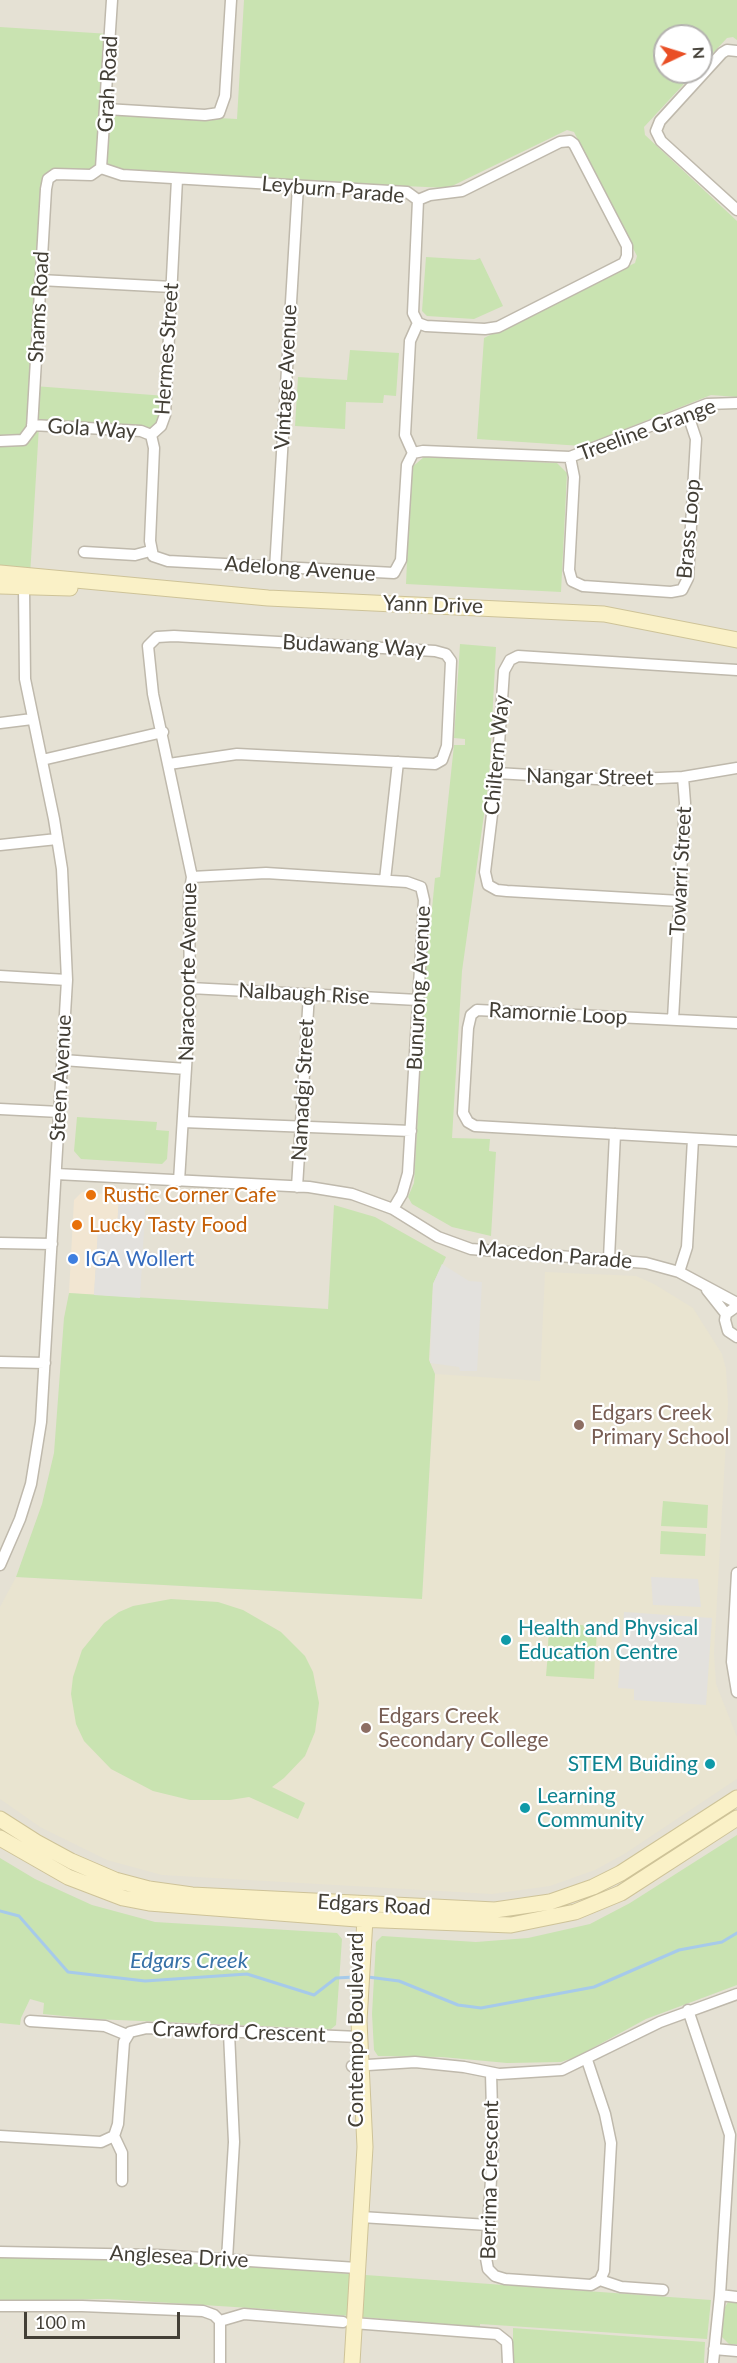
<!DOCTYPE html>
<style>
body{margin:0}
#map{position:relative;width:737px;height:2363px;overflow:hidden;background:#f1efe6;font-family:Lato,sans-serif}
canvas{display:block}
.north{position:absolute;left:653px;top:24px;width:60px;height:60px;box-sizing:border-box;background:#fff;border:2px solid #b4b2af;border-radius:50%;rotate:86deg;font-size:16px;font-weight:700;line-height:24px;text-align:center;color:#433f36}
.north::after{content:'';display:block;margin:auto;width:21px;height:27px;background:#e94f25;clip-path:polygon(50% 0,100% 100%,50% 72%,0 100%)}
.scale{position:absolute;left:24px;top:2312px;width:156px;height:27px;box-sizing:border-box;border:3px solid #433f36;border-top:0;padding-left:8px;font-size:18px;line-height:21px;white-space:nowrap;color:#433f36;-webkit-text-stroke:4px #fff;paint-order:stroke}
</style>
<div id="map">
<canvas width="737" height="2363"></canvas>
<div class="north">N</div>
<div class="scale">100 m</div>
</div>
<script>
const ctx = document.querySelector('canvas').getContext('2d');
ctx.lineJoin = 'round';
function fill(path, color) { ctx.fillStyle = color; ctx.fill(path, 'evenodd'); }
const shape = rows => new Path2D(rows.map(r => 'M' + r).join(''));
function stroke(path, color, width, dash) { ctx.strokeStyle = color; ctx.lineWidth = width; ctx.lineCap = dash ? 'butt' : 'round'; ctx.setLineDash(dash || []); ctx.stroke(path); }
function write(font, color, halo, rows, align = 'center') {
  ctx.font = font + ' Lato,sans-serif'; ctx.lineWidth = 4.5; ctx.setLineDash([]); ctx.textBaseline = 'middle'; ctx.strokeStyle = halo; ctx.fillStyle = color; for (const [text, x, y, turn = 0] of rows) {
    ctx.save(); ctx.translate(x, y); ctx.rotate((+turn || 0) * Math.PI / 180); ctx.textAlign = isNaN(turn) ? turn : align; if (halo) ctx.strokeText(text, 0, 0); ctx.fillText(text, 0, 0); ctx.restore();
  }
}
const residential = shape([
 [0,0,737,0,737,2363,0,2363],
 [665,36,701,36,701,72,665,72]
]);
const commercial = shape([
 [82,1192,119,1195,117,1231,98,1231,94,1295,69,1293,74,1200]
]);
const education = shape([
 [545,1272,636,1276,654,1284,693,1308,722,1354,726,1369,728,1404,714,1654,716,1684,737,1737,737,1779,626,1853,595,1870,550,1886,492,1894,162,1875,107,1860,40,1827,0,1799,0,1607,16,1577,422,1599,435,1374,540,1381]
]);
const green = shape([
 [244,0,737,0,737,40,733,37,727,38,701,66,701,36,665,36,665,72,695,72,644,127,645,135,737,221,737,397,711,395,582,446,477,439,484,338,635,263,637,256,574,132,567,130,448,188,117,173,103,167,108,112,237,119],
 [0,27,110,34,101,168,48,179,34,386,166,396,165,415,151,435,39,426,30,576,0,573],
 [426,257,475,260,480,258,503,306,474,319,427,316,422,311],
 [350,350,399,353,396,396,384,395,383,403,346,402,345,429,295,426,298,377,347,380],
 [424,457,557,463,567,473,561,592,406,584,411,468],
 [460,644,496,647,489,779,462,971,452,1138,490,1139,489,1151,496,1152,491,1236,452,1227,412,1204,408,1197,414,1183,426,970,435,878,440,877,454,745,465,745,465,739,454,738],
 [77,1117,157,1122,156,1130,169,1131,167,1159,162,1164,81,1159,74,1151],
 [334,1205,375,1217,446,1257,433,1284,429,1360,435,1374,422,1599,16,1577,42,1504,54,1453,64,1318,69,1293,328,1309],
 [663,1501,708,1505,707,1528,661,1526],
 [661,1531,706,1534,705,1556,660,1554],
 [171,1599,218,1602,243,1610,281,1632,305,1656,313,1672,319,1703,315,1732,305,1756,284,1778,272,1787,305,1803,298,1819,249,1797,230,1800,190,1800,153,1791,111,1769,84,1741,76,1724,71,1694,73,1677,82,1650,104,1623,119,1612,133,1606],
 [549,1623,597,1626,596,1649,548,1647],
 [548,1652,595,1655,594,1679,546,1676],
 [737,1835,737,1985,646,2019,576,2057,561,2062,507,2063,442,2057,378,2056,374,2050,372,2014,376,1942,382,1936,476,1942,528,1938,590,1924,630,1903],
 [0,1858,35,1879,92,1905,155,1922,337,1933,342,1939,336,2025,331,2029,94,2019,43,2014,44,2003,30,1999,21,2018,20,2025,0,2023],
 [28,2255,255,2267,711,2300,707,2339,480,2324,480,2327,266,2309,108,2299,0,2301,0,2256],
 [728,2302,737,2302,737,2344,729,2344,722,2337,724,2309],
 [513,2328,705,2342,704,2363,513,2363]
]);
const parking = shape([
 [119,1195,146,1196,140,1298,94,1295,98,1230,117,1231],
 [442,1264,469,1281,482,1282,477,1371,460,1371,459,1367,430,1363,433,1284],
 [651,1577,698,1579,701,1607,653,1605],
 [624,1612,712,1618,706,1705,634,1700,634,1689,618,1688]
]);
const stream = shape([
 [0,1911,19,1916,68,1972,145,1981,247,1974,314,1995,336,1978,355,1977],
 [368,1977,399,1981,458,2005,481,2008,594,1987,679,1950,722,1942,737,1933]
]);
const street = shape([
 [737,51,727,50,722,53,660,121,656,131,661,141,737,210],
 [106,109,205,115,219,113,225,96,231,0],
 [101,168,112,0],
 [177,179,165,415,161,426,151,435,154,448,150,541,153,556,168,561,394,573,401,560,407,465,413,453],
 [40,280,172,287],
 [32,425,141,431,151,435],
 [0,441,23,440,32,428,46,189,48,179,55,174,91,175,101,168,122,175,407,192,418,200,430,195,462,191,560,142,570,141,574,144,627,246,627,256,624,263,498,327,485,329,426,326,418,323],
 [413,453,423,451,570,457,707,404,737,403],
 [413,453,405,435,410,341,418,323,413,313,418,200],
 [570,457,574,477,569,570,572,581,583,586,671,592,682,590,688,578,696,439,687,412],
 [84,552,135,555,150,551],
 [275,569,298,186],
 [0,723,32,719],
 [42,760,163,732],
 [169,764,237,754,435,764,442,760,447,746,451,661,446,654,435,651,174,636,157,637,148,646,153,694,192,877,189,896,190,1003,179,1181],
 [497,773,613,780,683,777],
 [0,845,57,839],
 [192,877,266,873,407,882,421,887,424,900,408,1173,402,1194,393,1209],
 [385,880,398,762],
 [680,901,507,891,497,890,488,885,485,872,497,773,504,671,510,660,518,656,737,670],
 [0,976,67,980],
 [190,988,418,1000],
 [673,1019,685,803,683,777,737,768],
 [737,1023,477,1010,471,1015,468,1028,463,1113,468,1122,475,1126,737,1141],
 [63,1060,186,1069],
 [0,1109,60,1112],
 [183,1122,411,1131],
 [56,1174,309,1187,352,1194,393,1209,438,1237,471,1249,646,1263,679,1272,737,1303],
 [297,1187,309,994],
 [0,1243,52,1244],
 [609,1258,615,1134],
 [679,1272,687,1247,693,1139],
 [707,1290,726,1314],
 [737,1306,726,1314,725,1320,728,1331,737,1337],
 [0,1362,45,1363],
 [0,1565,20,1519,31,1484,41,1422,67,980,62,869,54,819,25,679,24,588],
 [737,1573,732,1662,737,1692],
 [688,2010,730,2135,720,2295,713,2363],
 [30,2021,105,2026,127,2035],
 [352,2066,415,2062,464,2067,499,2074,562,2070,660,2022,737,1994],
 [491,2073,493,2148,486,2258,488,2269,495,2276,505,2279,591,2285,600,2280,604,2271,611,2143,605,2114,587,2060],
 [0,2136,101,2142,114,2136],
 [122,2181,122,2153,114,2136,118,2124,124,2042,130,2032,147,2028,359,2037],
 [361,2217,488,2225],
 [0,2252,157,2255,357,2268],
 [227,2259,234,2142,229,2033],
 [600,2280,621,2287,663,2290],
 [720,2295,737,2297],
 [0,2306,82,2306,203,2311,214,2315,220,2321,244,2314,343,2322],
 [220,2321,220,2363],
 [353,2323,497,2334,507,2342,508,2363],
 [714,2349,737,2351]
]);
const secondary = shape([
 [0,573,268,598,604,614,737,640],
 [0,586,70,588],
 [0,1819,36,1842,71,1861,115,1880,149,1889,192,1895,495,1910,550,1902,593,1887,621,1873,737,1798],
 [0,1838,68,1877,123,1898,149,1903,357,1919,511,1925,575,1912,621,1893,737,1818],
 [352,2363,365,2147,359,2021,365,1919,362,1910]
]);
const markers = [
 [91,1195,6,"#e8710a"],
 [77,1225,6,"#e8710a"],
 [73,1259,6,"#3f7fe0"],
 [579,1425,6,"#8d6e63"],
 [506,1640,6,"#0f9aa8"],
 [366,1728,6,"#8d6e63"],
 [710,1764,6,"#0f9aa8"],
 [525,1808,6,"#0f9aa8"]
];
const streetNames = [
 ["Grah Road",108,84,-87],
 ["Leyburn Parade",333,190,5],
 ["Shams Road",39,307,-87],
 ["Hermes Street",167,349,-86],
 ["Vintage Avenue",286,377,-87],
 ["Gola Way",92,429,4],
 ["Treeline Grange",647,430,-20],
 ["Brass Loop",689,529,-85],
 ["Adelong Avenue",300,569,4],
 ["Yann Drive",433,605,2],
 ["Budawang Way",354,646,3],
 ["Chiltern Way",497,755,-85],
 ["Nangar Street",590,777,1],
 ["Towarri Street",681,871,-87],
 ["Naracoorte Avenue",188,972,-89],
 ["Bunurong Avenue",419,988,-87],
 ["Nalbaugh Rise",304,994,3],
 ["Ramornie Loop",558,1014,3],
 ["Steen Avenue",61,1078,-87],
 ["Namadgi Street",303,1090,-87],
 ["Macedon Parade",555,1255,5],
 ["Edgars Road",374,1905,3],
 ["Contempo Boulevard",356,2030,-90],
 ["Crawford Crescent",239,2032,2],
 ["Berrima Crescent",490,2180,-89],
 ["Anglesea Drive",179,2257,3]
];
const foodNames = [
 ["Rustic Corner Cafe",103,1195],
 ["Lucky Tasty Food",89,1225]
];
const shopNames = [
 ["IGA Wollert",85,1259]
];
const educationNames = [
 ["Edgars Creek",591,1413],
 ["Primary School",591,1437],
 ["Edgars Creek",378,1716],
 ["Secondary College",378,1740]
];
const cultureNames = [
 ["Health and Physical",518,1628],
 ["Education Centre",518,1652],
 ["STEM Buiding",698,1764,"right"],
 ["Learning",537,1796],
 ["Community",537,1820]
];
const waterNames = [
 ["Edgars Creek",189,1961]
];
fill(residential, '#e5e1d4');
fill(commercial, '#f2e6d2');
fill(education, '#e9e4d0');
fill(green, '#c9e3b1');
fill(parking, '#e3e1dd');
stroke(stream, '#a6caea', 3);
stroke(street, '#bfb9ac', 13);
stroke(secondary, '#cec398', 17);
stroke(street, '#fff', 10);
stroke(secondary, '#faf1c7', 15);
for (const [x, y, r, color] of markers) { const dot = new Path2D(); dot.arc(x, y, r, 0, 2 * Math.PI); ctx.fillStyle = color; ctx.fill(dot); stroke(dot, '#fff', 2); }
write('21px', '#433f36', '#fff', streetNames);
write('21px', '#c56008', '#fff', foodNames, 'left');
write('21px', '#366cbe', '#fff', shopNames, 'left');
write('21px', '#785e54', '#fff', educationNames, 'left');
write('21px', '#0d838f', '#fff', cultureNames, 'left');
write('italic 22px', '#3771a7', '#fff', waterNames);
</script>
